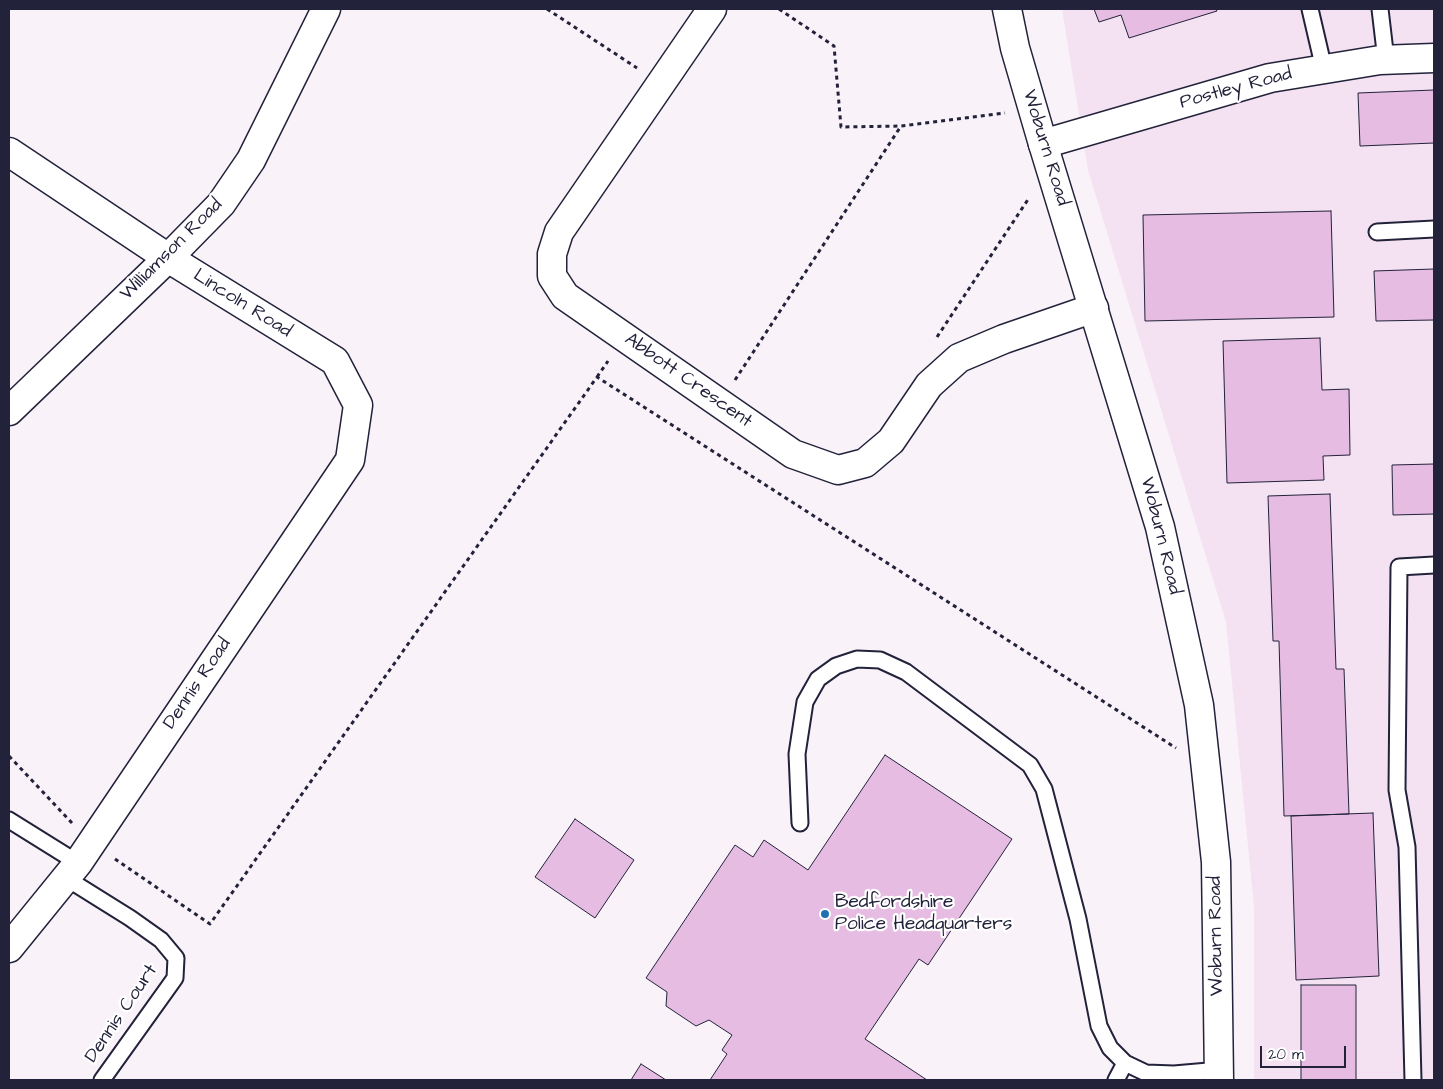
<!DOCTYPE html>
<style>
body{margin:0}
#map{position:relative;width:1443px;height:1089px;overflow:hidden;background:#faf2f9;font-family:"Architects Daughter",sans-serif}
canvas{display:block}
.frame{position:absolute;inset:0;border:10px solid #22223b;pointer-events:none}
.scale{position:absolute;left:1260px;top:1046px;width:86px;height:22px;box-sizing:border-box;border:2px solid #22223b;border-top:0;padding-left:6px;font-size:15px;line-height:18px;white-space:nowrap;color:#22223b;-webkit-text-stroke:4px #fff;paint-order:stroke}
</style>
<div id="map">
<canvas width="1443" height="1089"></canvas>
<div class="frame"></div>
<div class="scale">20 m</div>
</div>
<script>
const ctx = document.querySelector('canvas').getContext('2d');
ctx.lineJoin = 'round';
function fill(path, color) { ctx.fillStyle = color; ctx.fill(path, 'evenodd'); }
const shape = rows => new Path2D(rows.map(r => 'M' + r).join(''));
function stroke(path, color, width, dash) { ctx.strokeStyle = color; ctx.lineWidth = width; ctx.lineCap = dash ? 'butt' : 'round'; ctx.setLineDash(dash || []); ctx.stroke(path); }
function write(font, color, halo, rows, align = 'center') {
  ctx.font = font + ' "Architects Daughter",sans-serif'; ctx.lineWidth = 4.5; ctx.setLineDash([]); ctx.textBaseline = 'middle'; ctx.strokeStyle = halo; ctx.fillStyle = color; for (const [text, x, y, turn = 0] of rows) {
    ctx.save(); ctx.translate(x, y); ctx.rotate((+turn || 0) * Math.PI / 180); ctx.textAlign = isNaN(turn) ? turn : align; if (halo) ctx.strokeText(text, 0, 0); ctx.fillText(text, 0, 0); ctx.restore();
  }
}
const built = shape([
 [1062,9,1434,9,1434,1080,1254,1080,1254,907,1226,622,1088,170]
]);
const building = shape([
 [1094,9,1216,9,1217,11,1129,38,1121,15,1099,22,1094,9],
 [1434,90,1434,143,1360,146,1358,93,1434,90],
 [1331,211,1334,317,1145,321,1143,215,1331,211],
 [1434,269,1434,320,1376,321,1374,271,1434,269],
 [1320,338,1322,390,1349,389,1350,455,1323,456,1324,480,1227,483,1223,341,1320,338],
 [1434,464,1434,514,1393,515,1392,465,1434,464],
 [1330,494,1336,669,1344,669,1349,814,1284,816,1279,641,1273,641,1268,496,1330,494],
 [885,755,1012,839,928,965,919,959,865,1039,927,1080,710,1080,727,1054,722,1050,732,1035,709,1020,696,1026,666,1006,667,992,646,978,735,845,753,857,764,840,808,870,885,755],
 [1373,813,1379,976,1296,980,1291,816,1373,813],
 [575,819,634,860,595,918,535,877,575,819],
 [1301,985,1356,985,1356,1080,1301,1080,1301,985],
 [641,1064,666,1080,631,1080,641,1064]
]);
const path = shape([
 [547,9,637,68],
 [779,9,834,46,841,127,901,126,1005,113],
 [937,337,1029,198],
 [597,377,608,361],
 [735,380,901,126],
 [9,756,72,823],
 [115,859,210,924,597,377,1176,748]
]);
const service = shape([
 [1310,9,1324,69],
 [1380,9,1386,60],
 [1377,232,1434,229],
 [9,820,78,863],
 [800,823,797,754,805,702,818,679,836,666,857,659,880,660,906,672,1030,765,1044,789,1078,919,1099,1026,1110,1048,1125,1063,1146,1073,1174,1074,1220,1070],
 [66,878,130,918,161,940,176,958,175,978,102,1080],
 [1116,1080,1125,1063],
 [1413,1080,1407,847,1397,790,1399,567,1434,565]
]);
const minor = shape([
 [712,9,559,232,552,254,552,276,565,296,793,454,838,470,865,463,891,441,929,385,959,358,1004,339,1094,308],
 [1043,144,1270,78,1380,60,1434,58],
 [9,152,168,258,335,361,358,405,350,460,78,863,9,948],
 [9,411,168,258,221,204,251,160,326,9]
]);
const secondary = shape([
 [1007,9,1015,48,1043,144,1160,527,1199,705,1216,862,1219,1080]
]);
const markers = [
 [825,914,5,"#1f6fb2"]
];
const streetNames = [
 ["Postley Road",1236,89,-15],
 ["Woburn Road",1045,148,73],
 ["Williamson Road",172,250,-45],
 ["Lincoln Road",242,304,32],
 ["Abbott Crescent",688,381,35],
 ["Woburn Road",1160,536,76],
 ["Dennis Road",198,684,-56],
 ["Woburn Road",1217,936,-91],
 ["Dennis Court",122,1014,-56]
];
const poiNames = [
 ["Bedfordshire",835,903],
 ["Police Headquarters",835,925]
];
fill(built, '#f4e2f2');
fill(building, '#e6bce3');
stroke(building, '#22223b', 1);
stroke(service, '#22223b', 19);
stroke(minor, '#22223b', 31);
stroke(secondary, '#22223b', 31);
stroke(path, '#22223b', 3, [4, 4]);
stroke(service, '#fff', 15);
stroke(minor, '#fff', 28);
stroke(secondary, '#fff', 28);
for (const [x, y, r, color] of markers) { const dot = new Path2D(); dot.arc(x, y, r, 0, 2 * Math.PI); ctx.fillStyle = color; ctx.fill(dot); stroke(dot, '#fff', 2); }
write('19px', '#22223b', '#fff', streetNames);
write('19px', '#22223b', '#fff', poiNames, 'left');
</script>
